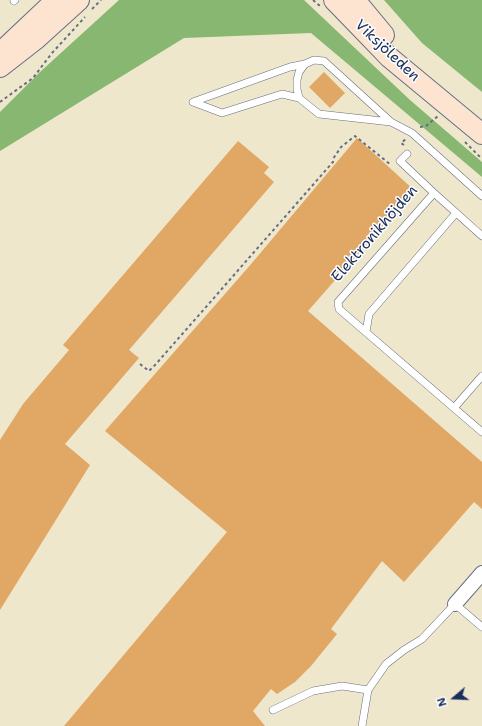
<!DOCTYPE html>
<meta charset="utf-8">
<style>
body{margin:0}
#map{position:relative;width:482px;height:726px;overflow:hidden;background:#eee7cc;font-family:"Shantell Sans",sans-serif}
canvas{display:block}
.north{position:absolute;left:434px;top:678px;width:40px;height:40px;-webkit-text-stroke:3px #fff;paint-order:stroke;rotate:251deg;font-size:11px;font-weight:700;line-height:16px;text-align:center;color:#1b2f5e}
.north::after{content:'';display:block;margin:auto;width:14px;height:18px;background:#1b2f5e;clip-path:polygon(50% 0,100% 100%,50% 72%,0 100%)}
</style>
<div id="map">
<canvas width="482" height="726"></canvas>
<div class="north">N</div>
</div>
<script>
const ctx = document.querySelector('canvas').getContext('2d');
ctx.lineJoin = 'round';
function fill(path, color) { ctx.fillStyle = color; ctx.fill(path, 'evenodd'); }
const shape = rows => new Path2D(rows.map(r => 'M' + r).join(''));
function stroke(path, color, width, dash) { ctx.strokeStyle = color; ctx.lineWidth = width; ctx.lineCap = dash ? 'butt' : 'round'; ctx.setLineDash(dash || []); ctx.stroke(path); }
function write(font, color, halo, rows, align = 'center') {
  ctx.font = font + ' "Shantell Sans",sans-serif'; ctx.lineWidth = 3; ctx.setLineDash([]); ctx.textBaseline = 'middle'; ctx.strokeStyle = halo; ctx.fillStyle = color; for (const [text, x, y, turn = 0] of rows) {
    ctx.save(); ctx.translate(x, y); ctx.rotate((+turn || 0) * Math.PI / 180); ctx.textAlign = isNaN(turn) ? turn : align; if (halo) ctx.strokeText(text, 0, 0); ctx.fillText(text, 0, 0); ctx.restore();
  }
}
const forest = shape([
 [119,0,304,0,410,100,482,162,482,177,311,33,184,38,0,151,0,112,40,72],
 [384,0,482,0,482,92,422,43]
]);
const building = shape([
 [324,72,345,93,330,108,309,87],
 [357,138,414,190,308,311,482,462,482,509,474,502,404,582,382,561,331,629,337,634,311,666,295,682,277,694,271,689,253,711,265,726,64,726,227,532,105,431,252,263],
 [238,141,269,167,264,173,274,182,129,350,139,358,65,444,90,465,0,610,0,440,23,404,69,350,63,345]
]);
const path = shape([
 [313,0,320,6],
 [92,9,101,0],
 [0,102,33,78,52,53,85,17],
 [420,127,426,126,438,116],
 [465,142,482,159],
 [404,145,401,143,406,139],
 [140,364,149,371,156,364,333,162,333,159,341,147,355,136,391,165]
]);
const lane = shape([
 [14,1,15,0],
 [299,98,282,94,222,113,193,102,290,67,305,64],
 [391,122,319,114,299,98,297,89,297,80,299,72,305,64,314,60,324,61,391,122,412,133,482,196],
 [407,154,400,161,434,193],
 [482,236,434,193,338,302,339,309,482,432],
 [366,332,369,314,456,213],
 [454,408,482,376],
 [273,710,313,691,342,686,368,690],
 [362,726,368,690,386,664,404,650,422,639,455,604,482,627]
]);
const street = shape([
 [455,604,482,573]
]);
const secondary = shape([
 [334,0,365,32,389,57,482,134],
 [355,0,384,35],
 [1,52,56,0],
 [0,67,36,39,79,0]
]);
const streetNames = [
 ["Viksjöleden",387,51,43],
 ["Elektronikhöjden",375,234,-49]
];
fill(forest, '#87b770');
fill(building, '#e1a765');
stroke(lane, '#656f84', 8);
stroke(street, '#656f84', 16);
stroke(secondary, '#656f84', 22);
stroke(path, '#656f84', 2, [3, 3]);
stroke(lane, '#fff', 7);
stroke(street, '#fff', 14);
stroke(secondary, '#fde4d1', 20);
write('15px', '#1b2f5e', '#fff', streetNames);
</script>
